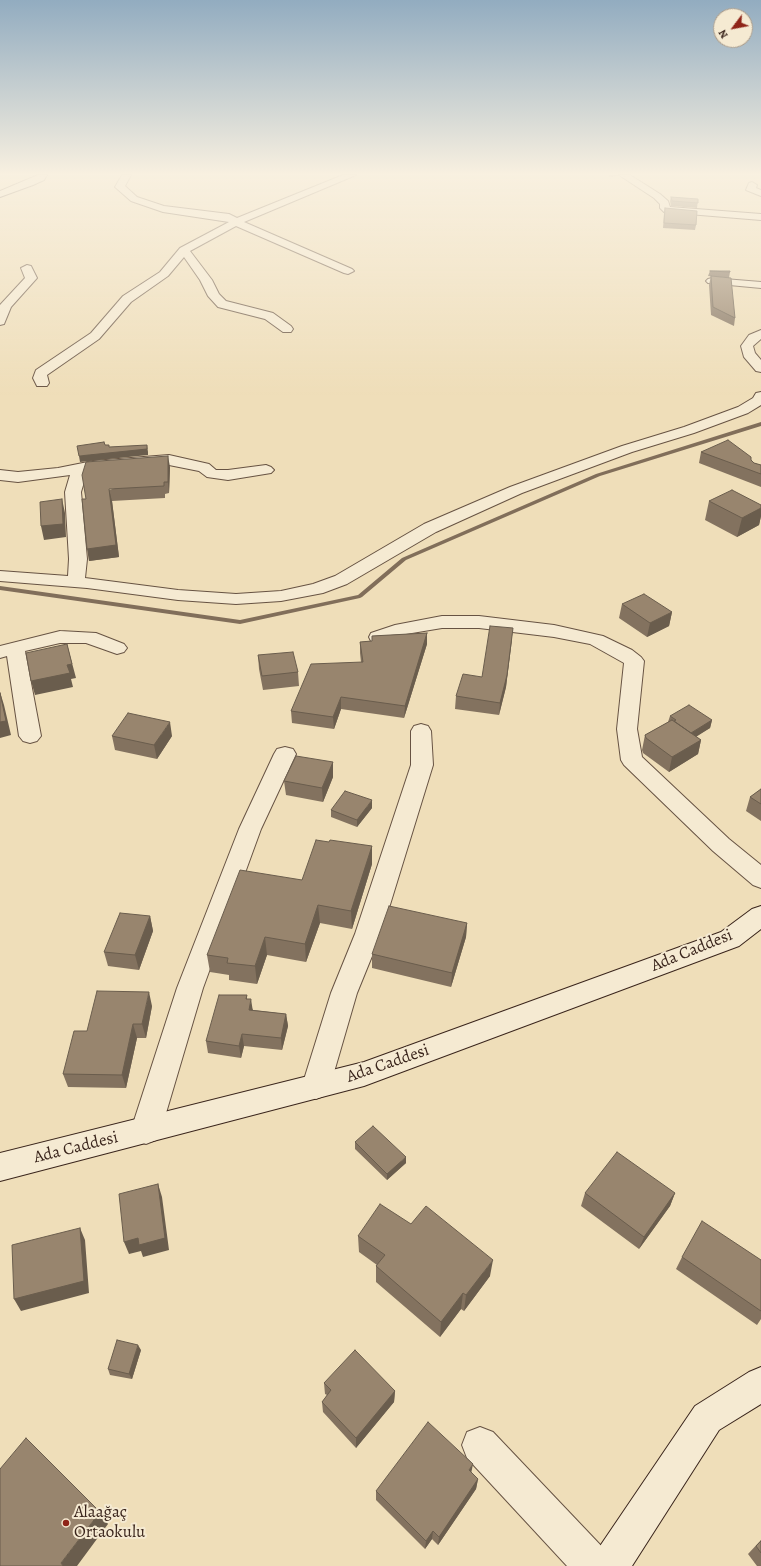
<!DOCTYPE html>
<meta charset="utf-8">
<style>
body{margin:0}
#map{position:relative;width:761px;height:1566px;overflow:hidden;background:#efdeb9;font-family:Alegreya,serif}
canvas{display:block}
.north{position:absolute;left:713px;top:8px;width:40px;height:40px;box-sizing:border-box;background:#f5ead2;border:1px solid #aa9b89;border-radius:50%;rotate:238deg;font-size:11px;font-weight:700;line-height:16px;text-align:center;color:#3a251c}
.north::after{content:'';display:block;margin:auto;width:14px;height:18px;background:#8f2418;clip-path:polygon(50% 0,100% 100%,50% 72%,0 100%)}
</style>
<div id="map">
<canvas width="761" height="1566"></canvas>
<div class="north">N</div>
</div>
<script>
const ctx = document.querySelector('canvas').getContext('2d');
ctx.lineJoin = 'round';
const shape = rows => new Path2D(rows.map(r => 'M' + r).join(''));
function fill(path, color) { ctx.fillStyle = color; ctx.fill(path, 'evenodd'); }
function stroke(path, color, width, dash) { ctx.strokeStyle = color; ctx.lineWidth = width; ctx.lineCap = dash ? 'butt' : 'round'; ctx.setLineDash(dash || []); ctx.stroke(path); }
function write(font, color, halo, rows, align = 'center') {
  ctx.font = font + ' Alegreya,serif'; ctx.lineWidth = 4; ctx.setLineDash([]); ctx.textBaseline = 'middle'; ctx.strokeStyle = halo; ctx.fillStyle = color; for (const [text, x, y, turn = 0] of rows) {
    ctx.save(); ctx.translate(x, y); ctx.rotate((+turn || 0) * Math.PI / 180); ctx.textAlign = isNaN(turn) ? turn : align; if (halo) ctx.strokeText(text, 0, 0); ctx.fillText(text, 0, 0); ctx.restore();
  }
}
const stream = shape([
 [761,422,761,426,600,476,406,560,362,597,360,598,240,624,0,590,0,586,240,620,358,595,402,558,596,474,761,422]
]);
const street = shape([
 [122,175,131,175,125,186,137,197,164,206,229,214,237,218,343,175,356,175,244,222,352,269,354,271,348,274,344,273,236,226,190,251,212,280,219,294,226,301,273,313,291,326,293,329,291,332,283,332,265,319,218,307,208,296,200,280,184,257,168,276,131,302,99,339,47,375,49,383,47,386,37,386,33,378,36,370,91,333,123,296,160,272,180,248,229,222,163,212,131,201,115,187,122,175],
 [619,175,630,175,660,194,668,201,670,207,761,214,761,220,664,212,660,208,660,204,654,198,619,175],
 [752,182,757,185,756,188,761,190,761,196,746,190,749,183,752,182],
 [27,265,31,266,37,278,11,307,4,324,0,325,0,305,25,278,21,268,27,265],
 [712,278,761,282,761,288,708,283,706,281,708,279,712,278],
 [761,330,761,339,753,346,755,353,761,360,761,372,756,371,744,357,741,346,749,335,761,330],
 [761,392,761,405,748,413,694,433,632,452,522,493,436,532,347,584,323,593,281,601,236,604,178,600,87,588,0,581,0,571,68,576,69,559,65,492,70,475,18,482,0,480,0,470,18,472,58,468,93,461,169,455,209,464,216,470,228,470,266,465,271,467,274,470,271,473,228,480,207,477,199,471,169,465,87,472,81,492,87,559,85,578,178,590,236,594,281,591,313,584,335,576,424,524,510,487,622,446,684,427,738,407,753,398,756,393,761,392],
 [442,616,479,616,554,625,603,636,632,650,641,657,644,661,637,729,642,757,729,839,761,865,761,888,753,885,713,851,624,765,621,760,617,729,624,663,590,644,554,637,479,628,442,628,406,634,378,643,371,641,369,637,371,633,395,625,442,616],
 [60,631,96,633,124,644,127,648,124,652,117,654,86,643,60,643,25,651,41,736,37,741,30,743,23,741,19,736,7,656,0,658,0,646,60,631],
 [421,724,428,726,431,731,433,765,381,934,357,993,330,1086,326,1095,316,1099,306,1095,302,1086,331,993,355,934,411,765,411,731,414,726,421,724],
 [285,747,293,749,296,754,261,829,203,988,161,1130,156,1140,146,1144,136,1140,131,1130,177,988,239,829,274,754,277,749,285,747],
 [480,1427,493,1432,607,1552,612,1566,567,1566,467,1458,462,1445,467,1432,480,1427]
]);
const secondary = shape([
 [47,175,44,180,33,185,0,197,0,191,38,175,47,175],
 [761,906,761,929,739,946,364,1086,0,1181,0,1153,364,1062,721,932,752,909,761,906],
 [761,1367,761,1404,719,1430,632,1566,591,1566,596,1552,695,1406,749,1372,761,1367]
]);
const wall = shape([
 [671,197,698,199,697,208,671,206,670,201],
 [665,208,696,225,695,230,663,228,664,213],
 [710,271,730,272,729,278,708,276],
 [711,276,735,318,734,326,711,315,709,285],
 [701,452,751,460,754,463,761,465,761,487,699,463],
 [170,467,169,493,165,494,165,498,112,501,119,557,89,561,86,499],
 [709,501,761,505,761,516,759,525,737,537,705,520],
 [622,604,672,612,669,626,647,637,619,618],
 [427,633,427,644,404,718,341,709,334,729,292,723,291,711,361,662,360,653,360,642,372,641,372,636],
 [512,640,506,687,499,715,455,709,456,696,482,677],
 [258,655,298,672,299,686,263,690,259,669],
 [670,716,712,720,710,728,696,736,701,740,698,754,669,772,643,753,642,750,645,735,668,722],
 [112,736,172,736,157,759,115,750],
 [333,762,333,777,323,802,286,795,284,781],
 [761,789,761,821,746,811,750,797],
 [372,808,357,827,331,817,331,810],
 [329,842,372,846,372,864,352,929,320,923,306,962,267,955,257,984,229,980,229,975,210,972,207,955,302,880],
 [150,916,153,931,139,970,108,966,104,952],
 [467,923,466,937,451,987,372,968,372,954],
 [247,995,247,999,253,1010,286,1014,288,1026,282,1050,244,1046,241,1058,208,1053,206,1041],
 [152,1006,146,1038,137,1038,126,1088,68,1087,63,1074,87,1031],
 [355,1142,406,1163,387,1180,355,1149],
 [585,1193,675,1193,670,1206,639,1249,581,1206],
 [358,1236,490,1276,464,1311,461,1309,440,1337,376,1282,376,1266,377,1265,359,1252],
 [682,1257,761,1260,761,1319,757,1325,676,1269],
 [141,1350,132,1379,110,1375,108,1369],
 [324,1383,395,1391,394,1402,356,1448,323,1412,322,1402,327,1395,325,1394],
 [471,1473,478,1479,476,1489,438,1545,432,1539,425,1549,376,1500,376,1491],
 [761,1540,761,1566,757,1566,748,1554]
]);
const shadedWall = shape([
 [610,175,618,175,618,176,609,177],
 [147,445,148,452,148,455,80,462,79,456],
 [168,456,170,467,169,493,168,482],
 [109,489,112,501,119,557,89,561,87,549],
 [62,499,65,513,66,537,44,540,41,526],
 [761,508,761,516,759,525,737,537,742,518],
 [672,612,669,626,647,637,650,623],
 [513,628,506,687,499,715,500,703],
 [427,633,427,644,404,718,405,706],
 [67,644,76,678,71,679,73,687,35,695,31,681,67,665],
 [0,692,4,705,11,735,0,738],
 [341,697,341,709,334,729,333,717],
 [712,720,710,728,688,742,690,734],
 [170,722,172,736,157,759,154,745],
 [701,740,698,754,669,772,672,757],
 [333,762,333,777,323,802,322,788],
 [372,800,372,808,357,827,357,820],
 [372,846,372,864,352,929,351,911],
 [318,905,320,923,306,962,305,944],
 [150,916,153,931,139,970,135,955],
 [467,923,466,937,451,987,452,973],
 [265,937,267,955,257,984,255,966],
 [149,992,152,1006,146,1038,142,1024],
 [251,999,253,1012,249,1010],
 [286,1014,288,1026,282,1050,281,1038],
 [133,1024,137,1038,126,1088,122,1075],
 [242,1034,244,1046,241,1058,239,1046],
 [406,1157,406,1163,387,1180,387,1174],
 [158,1184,162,1197,169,1250,143,1257,141,1251,129,1254,124,1242],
 [675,1193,670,1206,639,1249,644,1237],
 [80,1228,85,1240,89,1293,21,1311,14,1299],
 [493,1260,490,1276,464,1311,466,1295],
 [463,1293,461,1309,440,1337,441,1322],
 [138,1345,141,1350,132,1379,129,1374],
 [395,1391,394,1402,356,1448,356,1438],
 [473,1464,471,1474,469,1470],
 [478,1479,476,1489,438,1545,439,1537],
 [100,1512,108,1524,77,1566,63,1566,61,1563],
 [433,1531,432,1539,425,1549,426,1541]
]);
const building = shape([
 [671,197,698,199,698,203,672,201,671,197],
 [665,208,697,211,696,225,664,223,665,208],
 [710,271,730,271,730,272,710,271],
 [711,276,731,278,735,318,713,307,711,276],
 [728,440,751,457,751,460,754,463,761,465,761,474,701,452,728,440],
 [104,442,105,445,109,445,109,447,147,445,147,449,79,456,77,446,104,442],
 [168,456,168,482,164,482,164,486,109,489,116,545,87,549,82,499,86,499,82,475,86,462,168,456],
 [732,490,761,505,761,508,742,518,709,501,732,490],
 [62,499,63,524,41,526,40,502,62,499],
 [644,594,672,612,650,623,622,604,644,594],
 [490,626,513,628,507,675,500,703,456,696,463,674,482,677,490,626],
 [427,633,405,706,341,697,333,717,291,711,311,664,363,662,360,642,372,641,372,636,427,633],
 [67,644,72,664,67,665,70,673,31,681,26,653,67,644],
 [293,652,298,672,262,676,258,655,293,652],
 [0,693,6,721,0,722,0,693],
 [689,705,712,720,691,733,674,721,676,720,670,716,689,705],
 [128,713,170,722,154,745,112,736,128,713],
 [672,720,701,740,672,757,646,738,645,735,672,720],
 [296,756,333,762,322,788,284,781,296,756],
 [761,789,761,804,750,797,761,789],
 [345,791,372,800,357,820,331,810,345,791],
 [316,840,329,842,330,840,372,846,351,911,318,905,305,944,265,937,255,966,227,963,228,958,207,955,240,870,302,880,316,840],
 [389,906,467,923,452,973,372,954,389,906],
 [120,913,150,916,135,955,104,952,120,913],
 [97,991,149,992,142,1024,133,1024,122,1075,63,1074,74,1031,87,1031,97,991],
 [219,995,247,995,246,999,251,999,249,1010,286,1014,281,1038,242,1034,239,1046,206,1041,219,995],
 [373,1126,406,1157,387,1174,355,1142,373,1126],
 [617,1152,675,1193,644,1237,585,1193,617,1152],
 [158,1184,165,1238,139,1245,138,1238,124,1242,119,1194,158,1184],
 [380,1204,411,1224,426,1206,493,1260,466,1295,463,1293,441,1322,376,1266,385,1255,358,1236,380,1204],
 [702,1221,761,1260,761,1311,682,1257,702,1221],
 [80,1228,84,1281,14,1299,12,1245,80,1228],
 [117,1340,138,1345,129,1374,108,1369,117,1340],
 [355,1350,395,1391,356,1438,322,1402,331,1390,324,1383,355,1350],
 [428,1422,473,1464,469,1470,478,1479,439,1537,433,1531,426,1541,376,1491,428,1422],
 [26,1438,100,1512,61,1563,63,1566,0,1566,0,1469,26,1438],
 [761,1541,761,1553,756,1546,761,1541]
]);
const markers = [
 [66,1523,4,"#8f2418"]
];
const nearStreetnames = [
 ["Ada Caddesi",692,951,-22],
 ["Ada Caddesi",388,1064,-19],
 ["Ada Caddesi",76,1148,-14]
];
const nearPoinames = [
 ["Alaağaç",74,1513],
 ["Ortaokulu",74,1533]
];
fill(stream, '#816e5a');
stroke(street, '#675343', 2);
stroke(secondary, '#3a251c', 2);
fill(street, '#f5ead2');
fill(secondary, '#f5ead2');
fill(wall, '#83725f');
fill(shadedWall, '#6a5d4d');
fill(building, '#98856e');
stroke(building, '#6a5d4d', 1);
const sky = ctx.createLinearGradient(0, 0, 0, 395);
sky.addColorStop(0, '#92acc0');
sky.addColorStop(0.44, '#f8f0e0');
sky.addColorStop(1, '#f8f0e000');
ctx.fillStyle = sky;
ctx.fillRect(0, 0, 761, 395);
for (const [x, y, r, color] of markers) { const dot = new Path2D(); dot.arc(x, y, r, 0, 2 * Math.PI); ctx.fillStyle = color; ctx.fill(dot); stroke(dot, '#f5ead2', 1.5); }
write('17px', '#3a251c', '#f5ead2', nearStreetnames);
write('17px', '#3a251c', '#f5ead2', nearPoinames, 'left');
</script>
